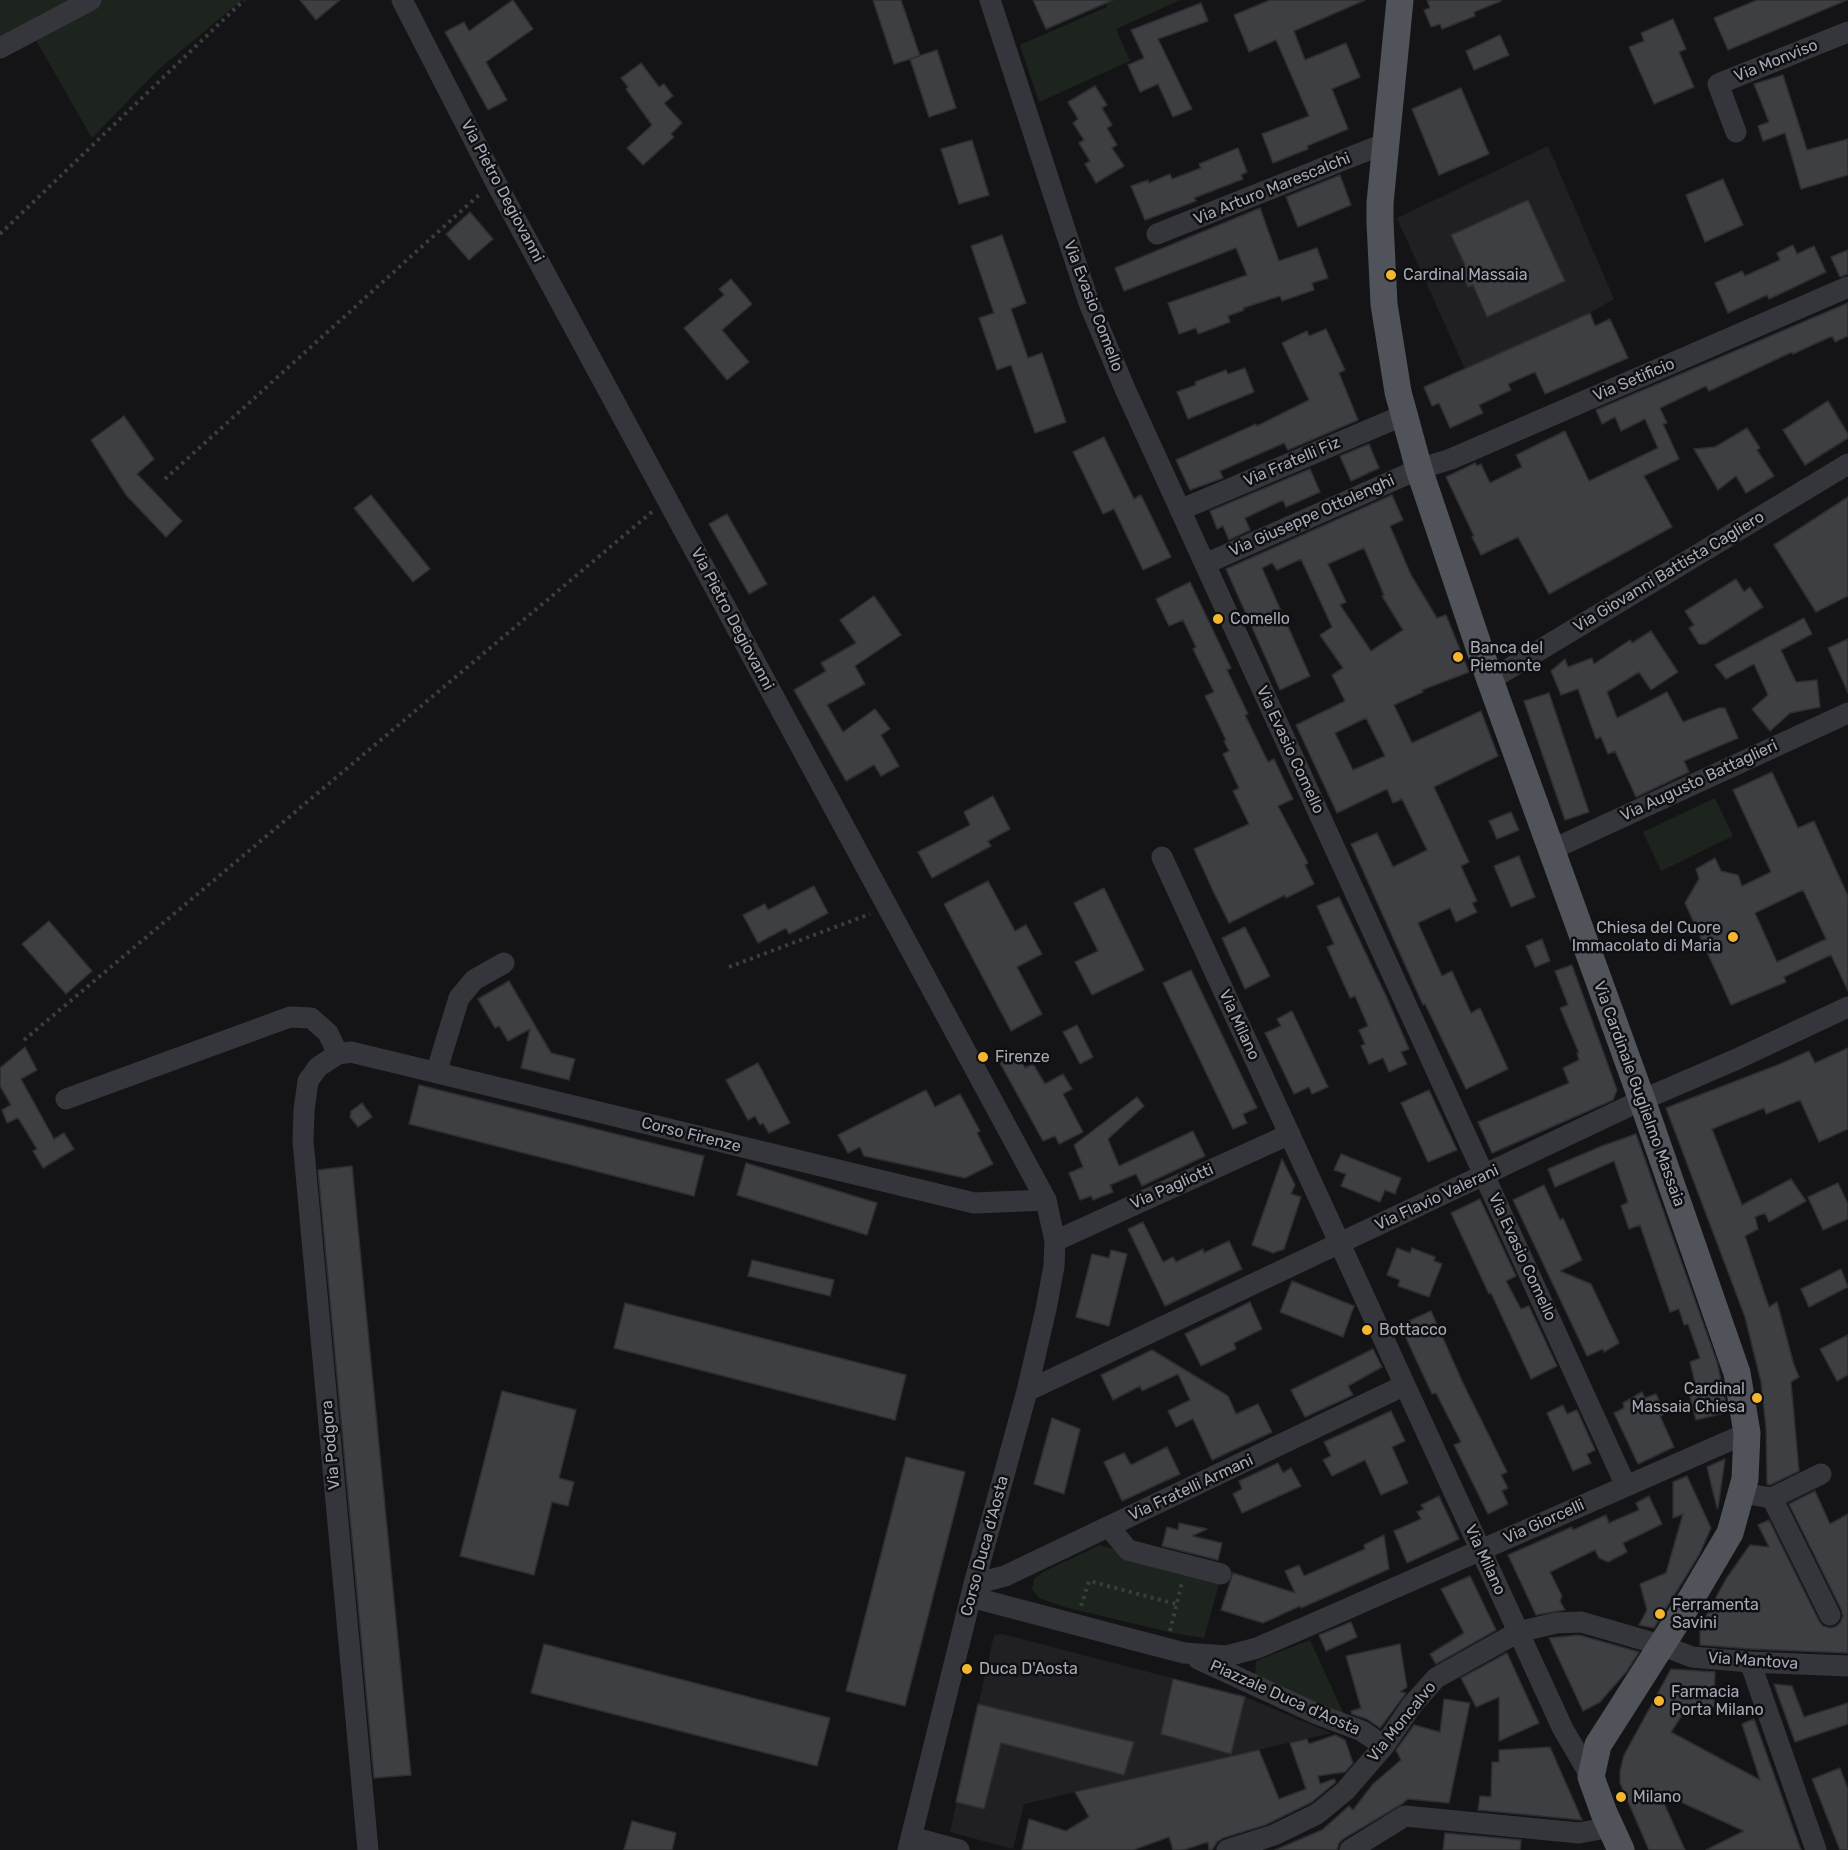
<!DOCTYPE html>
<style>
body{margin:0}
canvas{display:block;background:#141416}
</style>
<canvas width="1848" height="1850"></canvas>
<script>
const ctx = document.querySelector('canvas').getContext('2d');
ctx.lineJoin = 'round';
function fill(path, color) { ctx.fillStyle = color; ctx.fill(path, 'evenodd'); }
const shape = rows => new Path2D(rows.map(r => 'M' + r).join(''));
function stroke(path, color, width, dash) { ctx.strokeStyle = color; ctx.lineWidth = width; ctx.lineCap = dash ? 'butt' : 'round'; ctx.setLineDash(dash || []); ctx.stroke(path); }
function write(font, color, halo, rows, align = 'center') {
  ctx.font = font + ' Rubik,sans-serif'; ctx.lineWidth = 5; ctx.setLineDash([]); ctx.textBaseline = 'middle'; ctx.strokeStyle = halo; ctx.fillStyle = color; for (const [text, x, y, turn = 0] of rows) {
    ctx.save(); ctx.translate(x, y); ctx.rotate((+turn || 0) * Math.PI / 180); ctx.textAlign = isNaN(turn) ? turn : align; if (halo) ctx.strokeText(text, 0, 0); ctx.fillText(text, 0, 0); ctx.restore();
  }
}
const built = shape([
 [1548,146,1614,299,1590,313,1465,369,1397,218],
 [1002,1634,1245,1697,1331,1733,1024,1804,1013,1849,950,1832,994,1635]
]);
const green = shape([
 [0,0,242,0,159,69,92,138,32,33,0,51],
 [1105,0,1180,0,1116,29,1130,61,1039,102,1020,45,1107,7],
 [1715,798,1733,836,1661,871,1643,832],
 [1100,1545,1220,1580,1204,1638,1173,1633,1064,1607,1039,1598,1032,1589,1034,1579,1045,1571],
 [1310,1640,1346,1719,1255,1676,1256,1661]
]);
const building = shape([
 [300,0,340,0,316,20,300,0],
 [513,0,533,29,486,62,507,100,488,110,445,32,464,22,469,31,513,0],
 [873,0,901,0,920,56,894,64,873,0],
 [1033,0,1113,0,1046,29,1033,0],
 [1270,0,1365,0,1294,31,1305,60,1346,43,1360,77,1332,89,1348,129,1307,146,1308,149,1273,163,1262,134,1309,116,1276,40,1249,52,1234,15,1270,0],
 [1427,0,1501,0,1501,1,1474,12,1475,16,1442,29,1440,24,1431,27,1424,10,1430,8,1427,0],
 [1757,0,1847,0,1728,50,1714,18,1757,0],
 [1201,3,1208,21,1158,39,1192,109,1173,117,1158,84,1140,92,1128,65,1144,58,1131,30,1201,3],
 [1673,19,1686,49,1679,52,1694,87,1654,104,1629,47,1644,41,1641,33,1673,19],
 [1500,35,1509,55,1474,70,1466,51,1500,35],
 [937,50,956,108,929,117,910,59,937,50],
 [641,63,659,87,664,84,673,96,664,103,682,123,671,134,674,137,643,165,627,148,652,125,626,89,628,87,621,78,641,63],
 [1783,75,1807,150,1848,139,1848,175,1801,189,1785,133,1763,141,1758,126,1769,122,1754,84,1783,75],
 [1095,86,1107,105,1102,108,1112,125,1107,128,1117,145,1112,148,1124,166,1096,183,1085,164,1090,161,1079,143,1084,140,1073,123,1078,119,1068,102,1095,86],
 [1461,88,1489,154,1439,175,1412,109,1461,88],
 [972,140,989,195,959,204,941,149,972,140],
 [1238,148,1247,172,1241,175,1243,179,1194,198,1196,201,1145,220,1131,186,1148,180,1149,183,1170,174,1172,179,1201,168,1199,164,1238,148],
 [1340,175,1351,205,1298,227,1286,197,1340,175],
 [1723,179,1743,225,1705,242,1686,195,1723,179],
 [1528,200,1565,281,1487,317,1473,285,1468,287,1460,267,1465,265,1451,235,1528,200],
 [1260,208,1279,261,1317,248,1328,278,1312,283,1314,290,1282,301,1280,296,1243,308,1244,310,1228,316,1230,322,1198,334,1196,328,1179,334,1168,303,1247,275,1236,248,1124,291,1115,268,1260,208],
 [470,212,493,239,469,260,446,234,470,212],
 [1002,235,1026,303,1011,309,1028,358,1042,353,1066,422,1035,433,1011,365,997,370,979,318,994,313,971,246,1002,235],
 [1793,245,1797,254,1814,246,1826,272,1769,299,1767,295,1728,313,1715,283,1742,271,1745,276,1780,260,1777,253,1793,245],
 [1848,250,1848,274,1840,277,1831,257,1848,250],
 [731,279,752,304,722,330,749,362,727,380,684,328,724,295,719,289,731,279],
 [1848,303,1848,336,1835,342,1832,336,1793,354,1792,352,1709,391,1706,386,1660,408,1667,423,1663,424,1679,459,1644,476,1672,527,1549,594,1518,537,1481,555,1472,537,1474,536,1446,477,1475,463,1477,466,1481,464,1490,483,1522,467,1516,455,1565,431,1589,481,1658,448,1645,419,1621,431,1615,417,1602,424,1596,410,1848,303],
 [1590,313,1595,326,1610,319,1628,358,1545,394,1535,372,1508,384,1511,390,1479,405,1483,413,1450,428,1439,403,1432,406,1424,387,1590,313],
 [1326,329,1345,370,1339,373,1358,420,1288,450,1284,443,1220,471,1223,478,1190,490,1176,460,1256,424,1257,426,1309,400,1282,343,1307,331,1309,336,1326,329],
 [1245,368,1254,392,1188,419,1177,392,1196,385,1195,382,1226,370,1228,374,1245,368],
 [1828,401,1848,434,1848,438,1805,465,1783,430,1828,401],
 [124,416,154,459,137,474,182,521,166,537,126,495,91,440,124,416],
 [1747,428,1760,448,1757,450,1774,476,1746,493,1736,476,1718,490,1694,449,1715,447,1747,428],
 [1104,437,1134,499,1141,495,1171,557,1143,570,1114,509,1103,514,1073,452,1104,437],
 [1369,444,1379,468,1351,481,1340,456,1369,444],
 [1310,469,1320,492,1286,507,1283,500,1245,518,1250,530,1229,540,1223,526,1217,529,1210,511,1310,469],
 [371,495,430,569,413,582,354,508,371,495],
 [1392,495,1403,520,1390,526,1411,575,1437,618,1446,615,1469,672,1422,690,1423,692,1394,705,1412,743,1481,711,1498,756,1434,787,1469,862,1461,866,1477,901,1472,903,1477,912,1456,922,1450,908,1418,923,1442,976,1452,971,1471,1013,1480,1008,1508,1069,1466,1089,1425,1004,1423,1005,1351,844,1377,833,1393,867,1427,850,1402,799,1393,803,1387,789,1337,813,1296,725,1345,701,1332,675,1343,668,1320,635,1332,627,1301,559,1277,570,1272,563,1262,568,1310,676,1280,690,1226,569,1392,495],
 [1364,548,1384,595,1382,596,1403,630,1371,651,1340,605,1346,602,1328,564,1364,548],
 [1366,718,1385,756,1353,770,1335,733,1366,718],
 [1848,497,1848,596,1816,612,1774,545,1848,497],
 [727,514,767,584,749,594,709,524,727,514],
 [1736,579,1744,592,1750,587,1763,607,1705,644,1699,644,1689,628,1694,625,1685,611,1736,579],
 [1190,582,1231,668,1227,670,1248,714,1245,715,1268,762,1274,759,1293,799,1278,806,1308,863,1305,865,1314,884,1286,898,1285,895,1229,923,1214,893,1194,849,1249,824,1233,791,1239,788,1223,754,1229,751,1224,741,1226,740,1205,696,1214,692,1193,649,1196,647,1183,620,1169,626,1156,599,1190,582],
 [874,596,901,635,855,666,865,684,827,705,843,732,875,709,890,729,881,735,899,766,881,776,874,765,846,781,794,690,826,671,821,663,856,643,840,620,874,596],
 [1804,618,1812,634,1781,650,1796,682,1817,680,1820,707,1790,713,1770,731,1752,709,1768,695,1754,664,1726,679,1715,665,1804,618],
 [1651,631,1678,672,1651,690,1639,672,1607,692,1617,718,1667,692,1683,722,1719,708,1725,708,1738,738,1684,761,1689,772,1636,797,1615,751,1608,754,1601,737,1596,739,1578,689,1561,695,1551,671,1565,659,1568,667,1592,658,1594,664,1630,640,1632,643,1651,631],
 [1848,639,1848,693,1828,648,1848,639],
 [1549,693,1589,812,1565,820,1524,701,1549,693],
 [1772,772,1798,828,1814,821,1848,896,1848,991,1831,955,1784,977,1786,982,1731,1005,1685,903,1699,879,1696,869,1715,858,1721,871,1738,875,1742,886,1771,872,1733,790,1772,772],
 [1803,890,1826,939,1777,962,1755,913,1803,890],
 [993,796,1010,829,988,841,991,846,932,878,918,852,970,825,964,812,993,796],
 [1511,812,1519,830,1497,839,1489,821,1511,812],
 [1519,856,1535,897,1511,907,1494,866,1519,856],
 [988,881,1015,931,1026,925,1042,954,1017,967,1042,1014,1011,1031,944,904,988,881],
 [814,886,828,913,789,934,786,928,758,943,743,915,765,904,768,910,814,886],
 [1104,888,1144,970,1092,995,1075,962,1098,951,1074,903,1104,888],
 [1339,897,1387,998,1409,1049,1401,1052,1407,1064,1389,1072,1383,1058,1369,1064,1361,1046,1365,1044,1359,1030,1368,1026,1355,996,1350,998,1327,947,1334,944,1317,906,1339,897],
 [49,921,92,971,66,994,22,944,49,921],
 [1245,927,1270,976,1245,989,1222,938,1245,927],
 [1542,939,1550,961,1535,967,1526,946,1542,939],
 [1572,965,1617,1090,1613,1100,1492,1153,1478,1122,1569,1083,1563,1068,1579,1060,1577,1053,1579,1053,1560,1008,1568,1005,1555,971,1572,965],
 [1191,970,1257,1108,1243,1114,1247,1123,1233,1129,1163,983,1191,970],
 [509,981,551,1053,575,1059,569,1080,521,1068,530,1029,508,1041,499,1026,495,1028,478,999,509,981],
 [1292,1011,1328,1087,1312,1094,1309,1087,1294,1094,1265,1033,1281,1026,1277,1019,1292,1011],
 [1077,1025,1093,1057,1080,1064,1063,1032,1077,1025],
 [25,1047,37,1070,21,1079,54,1139,64,1133,74,1149,43,1168,33,1151,37,1149,18,1118,7,1123,2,1110,11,1105,0,1086,0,1068,25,1047],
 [1848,1048,1848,1129,1819,1142,1800,1100,1766,1114,1764,1108,1712,1129,1742,1205,1791,1179,1806,1201,1769,1222,1765,1213,1755,1217,1758,1229,1745,1236,1769,1307,1777,1302,1794,1365,1799,1377,1791,1382,1799,1471,1770,1485,1767,1484,1766,1428,1761,1382,1745,1317,1666,1108,1780,1064,1809,1051,1815,1063,1848,1048],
 [1017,1054,1025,1068,1033,1064,1045,1084,1063,1074,1072,1089,1063,1094,1083,1132,1059,1144,1055,1136,1043,1141,1000,1063,1017,1054],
 [758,1063,790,1123,769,1133,763,1123,760,1125,755,1116,748,1120,726,1080,758,1063],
 [419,1085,704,1156,694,1196,409,1124,419,1085],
 [926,1090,935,1107,960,1094,980,1131,977,1133,993,1164,965,1178,864,1156,860,1147,848,1153,838,1135,926,1090],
 [1429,1090,1457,1150,1428,1162,1401,1103,1429,1090],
 [1137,1097,1144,1106,1108,1139,1119,1166,1193,1131,1205,1156,1142,1186,1136,1174,1110,1185,1113,1192,1093,1200,1091,1196,1080,1200,1069,1173,1083,1167,1074,1145,1137,1097],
 [362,1103,372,1117,358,1127,350,1117,351,1111,362,1103],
 [1636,1134,1717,1362,1728,1412,1696,1420,1689,1393,1697,1391,1690,1362,1700,1358,1688,1324,1684,1325,1679,1309,1670,1312,1640,1225,1629,1229,1621,1206,1628,1202,1614,1161,1555,1187,1548,1169,1602,1146,1636,1134],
 [1341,1154,1401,1178,1395,1194,1385,1190,1380,1202,1341,1186,1346,1174,1334,1170,1341,1154],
 [1282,1159,1295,1185,1291,1194,1301,1197,1284,1249,1273,1253,1252,1245,1282,1159],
 [746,1163,877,1203,867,1235,737,1195,746,1163],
 [352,1166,411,1775,374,1778,318,1170,352,1166],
 [1838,1183,1848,1204,1848,1219,1823,1230,1808,1197,1838,1183],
 [1544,1185,1560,1220,1563,1218,1582,1260,1560,1271,1591,1284,1619,1343,1604,1352,1603,1349,1587,1356,1513,1200,1544,1185],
 [1480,1199,1516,1276,1506,1281,1521,1309,1529,1306,1557,1366,1531,1379,1491,1293,1489,1294,1451,1213,1480,1199],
 [1143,1222,1163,1262,1173,1257,1176,1262,1203,1249,1204,1253,1229,1241,1242,1269,1165,1306,1128,1229,1143,1222],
 [1397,1248,1410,1253,1412,1248,1435,1257,1434,1261,1442,1264,1429,1297,1398,1286,1400,1280,1387,1275,1397,1248],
 [1111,1250,1127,1254,1109,1326,1076,1317,1092,1254,1109,1258,1111,1250],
 [752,1260,834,1280,830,1296,748,1276,752,1260],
 [1841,1269,1848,1287,1809,1307,1801,1289,1841,1269],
 [1292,1281,1354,1306,1343,1337,1280,1312,1292,1281],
 [1250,1302,1262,1329,1234,1343,1236,1349,1201,1366,1185,1334,1250,1302],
 [625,1303,906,1375,895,1420,614,1348,625,1303],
 [1431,1311,1462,1381,1507,1472,1501,1475,1508,1488,1502,1491,1508,1504,1488,1514,1454,1445,1461,1442,1436,1393,1432,1394,1400,1325,1431,1311],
 [1848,1335,1848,1375,1837,1381,1820,1349,1848,1335],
 [1373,1349,1382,1367,1348,1386,1353,1395,1305,1417,1291,1390,1373,1349],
 [1152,1350,1228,1396,1236,1414,1258,1404,1272,1432,1212,1460,1193,1419,1176,1427,1168,1411,1190,1400,1178,1374,1142,1391,1140,1386,1113,1400,1101,1375,1152,1350],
 [502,1391,576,1410,559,1478,574,1482,568,1506,552,1502,534,1575,460,1556,502,1391],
 [1642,1392,1645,1398,1656,1394,1665,1413,1660,1416,1674,1447,1638,1464,1614,1413,1624,1408,1623,1403,1642,1392],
 [1563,1405,1567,1414,1577,1410,1595,1450,1587,1454,1591,1463,1573,1471,1547,1413,1563,1405],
 [1391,1411,1405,1441,1392,1447,1408,1483,1381,1495,1365,1460,1332,1476,1323,1460,1331,1456,1324,1442,1391,1411],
 [1052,1418,1080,1429,1064,1494,1034,1484,1052,1418],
 [1167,1447,1180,1474,1122,1501,1104,1462,1124,1453,1131,1465,1167,1447],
 [906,1457,965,1472,905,1706,846,1691,906,1457],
 [1725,1459,1718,1508,1717,1508,1707,1467,1725,1459],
 [1278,1463,1283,1473,1291,1468,1301,1486,1242,1513,1233,1494,1242,1489,1239,1481,1278,1463],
 [1687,1476,1711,1528,1699,1555,1654,1628,1639,1625,1647,1610,1640,1584,1666,1573,1683,1514,1673,1518,1673,1482,1687,1476],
 [1815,1491,1830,1524,1848,1514,1848,1653,1751,1649,1700,1645,1700,1627,1726,1579,1750,1545,1769,1547,1758,1525,1769,1520,1819,1621,1823,1626,1830,1628,1835,1627,1840,1623,1843,1616,1841,1609,1789,1504,1815,1491],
 [1439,1496,1459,1539,1407,1563,1394,1531,1421,1519,1417,1512,1424,1509,1421,1505,1439,1496],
 [1649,1496,1662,1524,1623,1543,1627,1552,1608,1562,1599,1558,1595,1550,1550,1572,1562,1596,1560,1601,1565,1610,1536,1615,1508,1555,1572,1527,1573,1530,1606,1515,1609,1523,1639,1510,1636,1503,1649,1496],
 [1179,1523,1207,1529,1192,1536,1222,1543,1218,1560,1162,1546,1167,1527,1178,1530,1179,1523],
 [1384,1535,1389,1569,1301,1608,1300,1606,1263,1623,1221,1610,1233,1573,1295,1593,1285,1571,1299,1565,1304,1576,1365,1549,1364,1545,1384,1535],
 [1470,1576,1496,1630,1436,1664,1430,1654,1464,1633,1441,1589,1470,1576],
 [1351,1622,1357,1637,1326,1651,1319,1635,1351,1622],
 [1579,1635,1639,1652,1627,1671,1600,1702,1583,1711,1549,1638,1579,1635],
 [544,1644,830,1718,817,1766,531,1693,544,1644],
 [1400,1644,1407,1687,1400,1692,1406,1693,1380,1728,1367,1719,1352,1714,1351,1711,1361,1708,1346,1656,1400,1644],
 [1507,1653,1539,1723,1499,1741,1499,1697,1476,1707,1461,1678,1507,1653],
 [1671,1669,1715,1672,1714,1707,1688,1706,1671,1732,1760,1780,1742,1724,1754,1719,1801,1850,1706,1850,1744,1831,1659,1792,1685,1850,1649,1850,1620,1783,1620,1771,1624,1755,1671,1669],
 [1173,1679,1245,1697,1231,1754,1161,1734,1173,1679],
 [1774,1684,1792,1686,1804,1717,1848,1703,1848,1724,1795,1742,1774,1684],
 [1444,1699,1470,1703,1449,1803,1408,1799,1402,1804,1343,1839,1339,1843,1337,1850,1275,1850,1322,1830,1349,1806,1353,1810,1373,1784,1401,1760,1396,1750,1414,1725,1440,1732,1444,1699],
 [978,1704,1134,1742,1124,1775,1001,1743,984,1809,956,1802,978,1704],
 [1335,1735,1345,1740,1353,1763,1345,1772,1318,1776,1320,1784,1334,1779,1336,1782,1312,1802,1265,1825,1223,1838,1217,1842,1212,1850,1209,1850,1208,1842,1183,1850,1173,1850,1169,1837,1133,1850,1022,1850,1029,1819,1066,1831,1089,1817,1075,1792,1259,1750,1279,1799,1306,1789,1290,1743,1307,1739,1309,1744,1335,1735],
 [1550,1747,1582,1820,1478,1810,1480,1796,1491,1797,1492,1762,1499,1762,1499,1750,1550,1747],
 [1840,1768,1848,1789,1848,1850,1840,1850,1812,1779,1840,1768],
 [632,1821,676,1833,672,1850,624,1850,632,1821],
 [1445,1833,1521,1840,1520,1850,1443,1850,1445,1833]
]);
const path = shape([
 [0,234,244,0],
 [165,479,481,193],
 [729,967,870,914],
 [24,1040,653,511],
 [1081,1606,1089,1581,1176,1604],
 [1170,1631,1182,1582]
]);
const minor = shape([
 [402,0,495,181,1046,1200,1055,1241,1054,1266,1046,1309,1027,1391,974,1584,908,1850],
 [990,0,1089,303,1125,389,1626,1486],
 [0,48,91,0],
 [1736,132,1718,84,1848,32],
 [1157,234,1386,143],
 [1180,510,1404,415],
 [1205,564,1419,469,1451,459,1848,287],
 [1490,680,1848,464],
 [1551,850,1848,713],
 [1162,857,1563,1729,1591,1777],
 [436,1073,459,998,474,980,504,963],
 [66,1099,290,1017,311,1018,328,1033,338,1054],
 [1055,1241,1290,1134],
 [1027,1391,1642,1100,1737,1059,1848,1007],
 [1741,1493,1772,1498,1821,1474],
 [1772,1498,1830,1615],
 [1109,1527,1128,1550,1221,1574],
 [974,1584,1005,1576,1405,1385],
 [971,1597,1184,1653,1227,1656,1257,1648,1308,1626,1747,1433],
 [1198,1659,1317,1714,1362,1731,1384,1746],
 [1750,1662,1816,1850],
 [911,1837,959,1850],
 [368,1850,303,1141,304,1110,308,1081,318,1067,338,1054,351,1052,974,1203,1046,1200],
 [1227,1850,1274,1835,1317,1814,1345,1791,1384,1746,1412,1705,1436,1678,1518,1632,1556,1623,1581,1622,1661,1645,1692,1657,1750,1662,1848,1666],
 [1350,1850,1405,1816,1579,1833,1611,1827]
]);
const major = shape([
 [1400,0,1380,203,1380,222,1384,304,1398,392,1419,469,1490,680,1642,1100,1737,1373,1747,1433,1745,1479,1730,1533,1691,1599,1598,1745,1591,1777,1604,1813,1621,1850]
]);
const markers = [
 [1391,275,6,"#f4b62e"],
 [1218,619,6,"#f4b62e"],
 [1458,657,6,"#f4b62e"],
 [1733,937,6,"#f4b62e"],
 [983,1057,6,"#f4b62e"],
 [1367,1330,6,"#f4b62e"],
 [1757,1398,6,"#f4b62e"],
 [1660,1614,6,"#f4b62e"],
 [967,1669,6,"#f4b62e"],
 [1659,1701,6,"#f4b62e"],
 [1621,1797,6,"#f4b62e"]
];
const streetNames = [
 ["Via Monviso",1776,61,-22],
 ["Via Arturo Marescalchi",1272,189,-22],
 ["Via Pietro Degiovanni",502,191,62],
 ["Via Evasio Comello",1093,306,69],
 ["Via Setificio",1634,380,-23],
 ["Via Fratelli Fiz",1292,462,-23],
 ["Via Giuseppe Ottolenghi",1312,516,-24],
 ["Via Giovanni Battista Cagliero",1669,572,-31],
 ["Via Pietro Degiovanni",732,619,62],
 ["Via Evasio Comello",1290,750,65],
 ["Via Augusto Battaglieri",1699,781,-25],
 ["Via Milano",1239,1025,65],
 ["Via Cardinale Guglielmo Massaia",1639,1094,70],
 ["Corso Firenze",691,1135,14],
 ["Via Pagliotti",1172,1187,-24],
 ["Via Flavio Valerani",1437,1198,-25],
 ["Via Evasio Comello",1522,1257,65],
 ["Via Podgora",331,1445,-95],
 ["Via Fratelli Armani",1191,1488,-25],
 ["Via Giorcelli",1544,1522,-24],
 ["Corso Duca d'Aosta",985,1546,-75],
 ["Via Milano",1485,1560,65],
 ["Via Mantova",1753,1661,4],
 ["Piazzale Duca d'Aosta",1285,1698,24],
 ["Via Moncalvo",1402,1722,-51]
];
const poiNames = [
 ["Cardinal Massaia",1403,275],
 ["Comello",1230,619],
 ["Banca del",1470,648],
 ["Piemonte",1470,666],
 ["Chiesa del Cuore",1721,928,"right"],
 ["Immacolato di Maria",1721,946,"right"],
 ["Firenze",995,1057],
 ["Bottacco",1379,1330],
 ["Cardinal",1745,1389,"right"],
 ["Massaia Chiesa",1745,1407,"right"],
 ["Ferramenta",1672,1605],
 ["Savini",1672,1623],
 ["Duca D'Aosta",979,1669],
 ["Farmacia",1671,1692],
 ["Porta Milano",1671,1710],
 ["Milano",1633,1797]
];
fill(built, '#202023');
fill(green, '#1c241d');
fill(building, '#3e3f43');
stroke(building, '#2e2e32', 1.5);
stroke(path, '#3b3d42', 4, [3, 4.5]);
stroke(minor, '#35363b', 21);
stroke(major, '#51535a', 27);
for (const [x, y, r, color] of markers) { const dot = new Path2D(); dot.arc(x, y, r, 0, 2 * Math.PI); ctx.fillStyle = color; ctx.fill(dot); stroke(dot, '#0f0f11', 2); }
write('16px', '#a5aab6', '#0f0f11', streetNames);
write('16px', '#a5aab6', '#0f0f11', poiNames, 'left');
</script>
